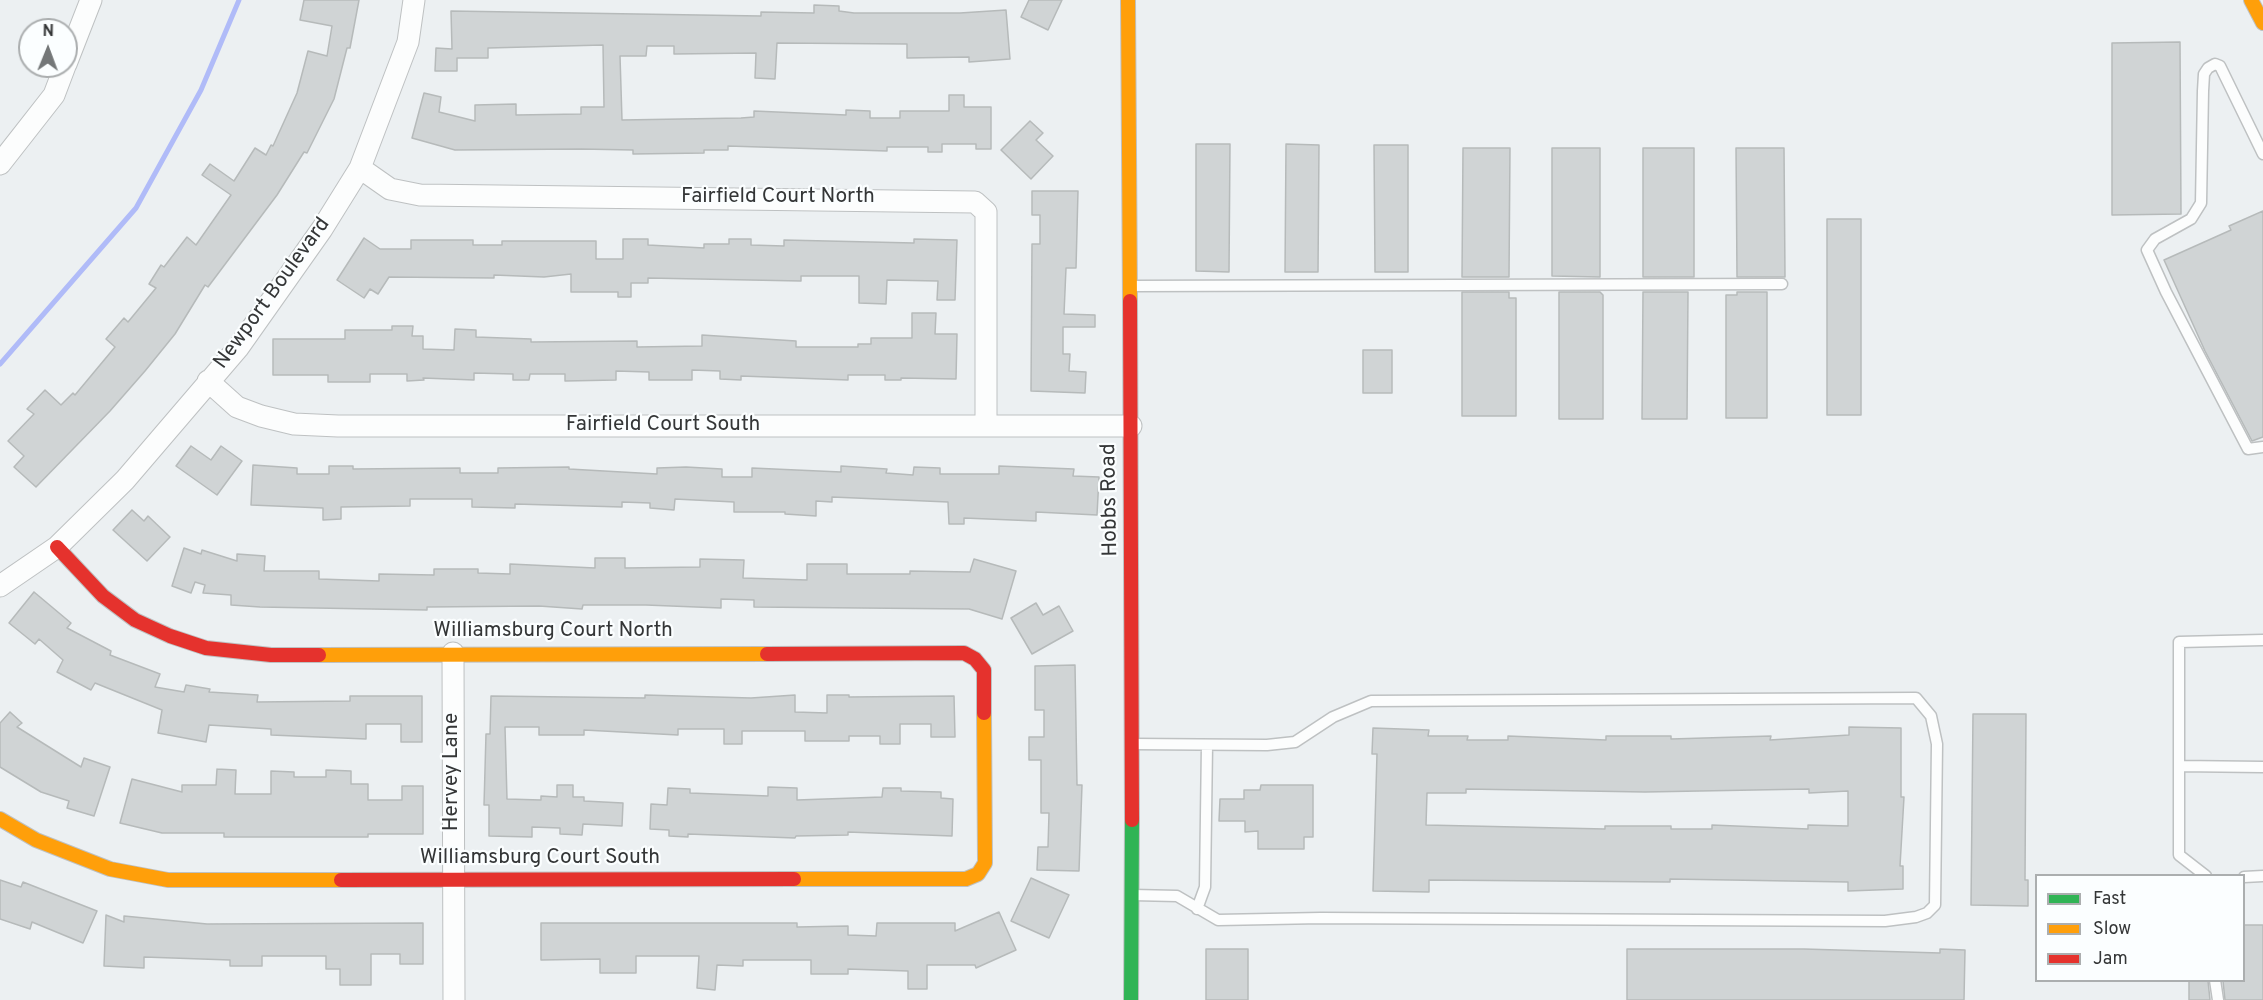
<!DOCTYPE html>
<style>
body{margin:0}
#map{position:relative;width:2263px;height:1000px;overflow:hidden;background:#ecf0f2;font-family:Overpass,sans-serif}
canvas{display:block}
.legend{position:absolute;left:2035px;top:874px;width:210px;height:108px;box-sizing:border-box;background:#fbfeff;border:2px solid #abaeaf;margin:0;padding:8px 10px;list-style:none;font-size:18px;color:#343637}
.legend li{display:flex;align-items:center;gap:12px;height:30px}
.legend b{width:30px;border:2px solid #abaeaf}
.north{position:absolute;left:18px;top:18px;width:60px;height:60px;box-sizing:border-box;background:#fbfeff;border:2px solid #abaeaf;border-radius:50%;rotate:1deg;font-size:16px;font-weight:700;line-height:24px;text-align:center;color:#343637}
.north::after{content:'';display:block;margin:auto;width:21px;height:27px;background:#747778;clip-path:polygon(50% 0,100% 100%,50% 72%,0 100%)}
</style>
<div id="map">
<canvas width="2263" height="1000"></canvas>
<ul class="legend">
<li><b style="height:8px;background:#30b455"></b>Fast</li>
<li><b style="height:8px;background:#ff9f0a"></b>Slow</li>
<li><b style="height:8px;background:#e5322d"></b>Jam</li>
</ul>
<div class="north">N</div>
</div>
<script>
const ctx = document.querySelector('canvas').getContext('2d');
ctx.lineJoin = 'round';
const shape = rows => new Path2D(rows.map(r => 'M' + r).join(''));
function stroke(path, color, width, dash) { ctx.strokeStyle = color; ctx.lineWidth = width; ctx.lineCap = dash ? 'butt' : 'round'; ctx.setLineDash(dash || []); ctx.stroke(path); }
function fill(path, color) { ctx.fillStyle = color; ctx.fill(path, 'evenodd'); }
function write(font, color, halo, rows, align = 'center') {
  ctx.font = font + ' Overpass,sans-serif'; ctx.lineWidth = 4.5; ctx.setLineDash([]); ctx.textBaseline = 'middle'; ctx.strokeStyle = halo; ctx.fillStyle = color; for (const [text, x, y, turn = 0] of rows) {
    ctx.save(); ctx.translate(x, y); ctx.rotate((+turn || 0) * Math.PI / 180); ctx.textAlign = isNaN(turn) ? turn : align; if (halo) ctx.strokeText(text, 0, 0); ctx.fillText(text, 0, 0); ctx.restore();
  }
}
const stream = shape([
 [0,364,136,208,201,90,239,0]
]);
const building = shape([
 [304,0,359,0,350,48,347,48,334,99,307,153,304,152,277,195,208,287,205,285,175,334,145,371,110,411,36,487,14,467,24,456,8,441,34,414,27,409,45,390,61,405,73,393,75,395,115,347,106,339,124,318,128,322,156,288,149,284,161,265,164,267,187,237,196,245,231,195,202,175,210,164,234,181,255,148,266,155,271,145,273,146,297,93,308,51,327,56,332,26,300,20,304,0],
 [1029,0,1062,0,1048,30,1021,17,1029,0],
 [814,5,839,6,839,11,854,13,960,13,1006,10,1010,59,969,62,969,57,907,58,907,44,777,43,775,79,755,78,756,53,674,54,674,46,647,46,646,56,620,56,622,120,741,118,754,117,754,111,846,115,846,110,870,111,870,118,900,118,900,111,949,111,949,95,964,95,964,107,991,107,991,149,976,149,976,144,942,144,942,152,928,152,928,147,887,147,887,151,728,146,728,150,704,150,704,153,633,154,633,150,581,149,455,150,412,138,424,93,441,97,439,112,475,121,475,105,516,104,516,115,581,114,581,107,604,107,603,45,488,48,488,58,457,58,457,71,435,71,436,48,452,49,451,11,761,16,761,12,814,13,814,5],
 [2180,42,2181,214,2112,215,2112,43,2180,42],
 [1030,121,1043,133,1036,140,1053,156,1031,179,1001,150,1030,121],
 [1196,144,1230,144,1229,272,1196,271,1196,144],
 [1286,144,1319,145,1318,272,1285,272,1286,144],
 [1374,145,1408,145,1408,272,1375,272,1374,145],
 [1463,148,1510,148,1509,277,1462,277,1463,148],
 [1552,148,1600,148,1600,277,1552,276,1552,148],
 [1643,148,1694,148,1694,277,1643,277,1643,148],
 [1736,148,1784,148,1785,277,1737,277,1736,148],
 [1032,191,1078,191,1076,268,1066,268,1064,314,1095,315,1095,327,1063,327,1063,354,1070,354,1069,371,1086,372,1085,393,1031,391,1032,244,1040,244,1040,215,1032,215,1032,191],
 [2263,211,2263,437,2252,441,2205,351,2164,260,2231,230,2229,226,2263,211],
 [1827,219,1861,219,1861,415,1827,415,1827,219],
 [364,238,380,249,411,249,411,240,473,240,473,245,502,245,502,241,596,241,596,259,623,259,623,239,648,239,648,245,704,248,704,244,729,244,729,239,751,239,751,245,784,246,784,240,914,243,914,239,957,240,955,300,937,300,938,281,887,280,886,304,859,303,859,276,801,276,801,281,648,278,648,283,631,283,631,297,618,297,618,292,571,292,571,274,544,277,494,275,494,278,389,277,378,294,370,289,364,298,337,280,364,238],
 [1462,292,1509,292,1509,298,1516,298,1516,416,1462,416,1462,292],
 [1559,292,1600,292,1603,295,1603,419,1559,419,1559,292],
 [1643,292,1688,292,1687,419,1642,419,1643,292],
 [1737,292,1767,292,1767,418,1726,418,1726,295,1737,295,1737,292],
 [912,313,936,313,935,334,957,334,956,379,901,378,901,380,885,380,885,375,848,375,848,380,741,376,741,380,720,379,720,371,692,370,692,380,649,380,649,372,616,371,616,380,565,381,565,374,530,374,529,380,513,380,513,374,474,373,474,380,423,378,424,380,407,381,407,374,370,374,370,382,328,382,328,375,273,375,273,339,345,339,345,330,392,330,392,326,413,326,412,336,423,336,423,349,454,350,455,329,476,330,476,337,531,339,531,342,637,341,637,347,702,346,702,335,796,341,796,347,858,347,858,344,871,344,871,338,912,338,912,313],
 [1363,350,1392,350,1392,393,1363,393,1363,350],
 [191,446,211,460,221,446,242,461,217,495,176,466,191,446],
 [253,465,297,468,297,474,329,474,329,466,353,466,353,469,460,468,460,473,498,473,498,468,569,467,569,469,657,474,657,468,686,467,722,469,722,477,752,477,752,468,841,472,841,466,887,469,886,473,913,475,914,467,940,468,940,474,999,474,999,466,1074,469,1073,476,1099,477,1097,515,1036,512,1036,521,964,518,964,524,949,524,948,502,832,497,832,502,816,501,816,516,785,514,785,512,734,512,734,502,675,499,674,510,650,508,650,503,622,502,622,507,515,504,515,508,472,507,472,499,410,499,410,506,341,507,341,519,323,520,323,508,251,505,253,465],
 [132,510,144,521,148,516,170,537,147,561,113,530,132,510],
 [184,548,201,554,202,550,237,561,237,554,265,556,264,571,319,571,319,579,379,581,379,574,434,575,434,569,478,569,478,573,510,574,510,564,595,568,595,558,625,558,625,568,700,567,700,559,744,560,743,578,807,580,807,564,847,564,847,574,910,574,910,571,970,572,974,559,1016,571,1002,619,969,609,754,607,754,600,721,599,721,608,646,605,583,605,582,609,539,606,427,607,427,610,260,607,231,605,231,595,203,593,205,585,195,582,191,593,172,586,184,548],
 [34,592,71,623,67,628,111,651,110,655,160,674,155,687,184,692,186,685,210,689,209,692,258,695,257,702,350,701,350,696,422,696,422,742,401,742,401,724,366,724,366,739,271,735,271,729,209,725,206,742,158,733,162,710,95,683,91,690,57,672,63,660,39,639,35,644,9,623,34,592],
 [1036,603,1043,615,1059,606,1073,631,1032,654,1011,618,1036,603],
 [1075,665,1077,785,1082,785,1079,871,1037,870,1038,847,1048,847,1049,813,1041,813,1041,760,1029,760,1029,737,1044,737,1044,710,1035,710,1035,666,1075,665],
 [645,695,751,698,795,695,795,712,827,713,827,695,849,695,849,697,954,696,955,737,931,737,931,724,900,724,900,744,880,744,880,736,849,736,849,741,805,741,805,731,742,731,742,744,724,744,724,729,678,729,678,735,584,730,584,735,539,735,539,727,505,727,507,799,541,800,541,796,557,797,557,785,573,785,573,797,584,797,584,801,623,803,622,826,583,824,582,835,560,834,560,828,532,827,532,837,489,836,489,805,484,805,486,734,490,734,491,696,645,698,645,695],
 [10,712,22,723,17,727,81,767,84,758,110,767,94,816,67,808,69,801,41,792,0,767,0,723,10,712],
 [1973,714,2026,714,2025,880,2028,880,2028,906,1971,905,1973,714],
 [1849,727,1901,728,1901,797,1904,797,1900,866,1903,866,1903,889,1848,891,1848,882,1670,879,1670,882,1429,880,1429,892,1373,891,1377,754,1372,754,1373,728,1429,730,1428,736,1468,736,1467,740,1508,740,1508,736,1606,740,1606,736,1671,736,1671,739,1771,736,1770,740,1849,735,1849,727],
 [1466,789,1645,792,1809,789,1809,793,1848,791,1848,826,1808,825,1808,829,1712,825,1712,829,1671,829,1671,826,1605,826,1605,829,1426,825,1427,793,1466,793,1466,789],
 [217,769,236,770,235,794,271,794,271,771,294,772,294,777,326,777,326,770,351,771,351,784,368,784,368,800,402,800,402,786,423,786,423,834,368,834,368,837,224,837,224,833,162,833,120,823,132,779,182,792,182,785,216,785,217,769],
 [1261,785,1313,785,1313,837,1304,837,1304,849,1258,849,1258,831,1245,832,1245,821,1219,821,1220,799,1244,799,1244,790,1260,790,1261,785],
 [768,787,797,788,797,800,882,797,883,788,901,788,901,791,941,792,941,798,953,799,952,836,848,832,848,835,796,836,795,838,688,834,688,837,669,836,669,830,650,829,651,804,667,805,668,788,690,789,690,793,768,796,768,787],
 [1031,878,1069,895,1049,938,1011,921,1031,878],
 [0,880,21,887,23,882,97,911,83,943,32,922,30,929,0,919,0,880],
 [999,912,1016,950,976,968,975,965,927,965,927,989,908,989,908,971,848,969,848,974,811,974,811,960,743,960,743,966,717,965,715,990,697,988,699,956,636,956,636,973,600,973,600,959,541,960,541,923,797,923,797,927,848,926,848,935,876,936,877,923,955,923,955,931,999,912],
 [106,915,124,922,124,916,207,924,423,923,423,964,400,964,400,954,371,954,371,985,340,985,340,969,326,969,326,956,262,956,262,966,230,966,230,960,144,957,144,968,104,966,106,915],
 [2244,925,2263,925,2263,1000,2225,1000,2223,981,2244,981,2244,925],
 [1206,949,1248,949,1248,1000,1206,1000,1206,949],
 [1627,949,1804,949,1940,953,1940,949,1965,950,1964,1000,1627,1000,1627,949],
 [2189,981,2208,981,2210,1000,2189,1000,2189,981]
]);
const lane = shape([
 [2263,154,2220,66,2215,64,2208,68,2204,74,2203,91,2201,203,2191,219,2155,239,2147,250,2166,292,2248,449,2263,447],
 [1133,286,1782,284],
 [2263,640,2179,642,2179,766,2263,767],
 [2179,766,2179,855,2206,876],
 [2244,877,2263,876],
 [1133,895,1177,896,1218,920,1321,918,1885,921,1916,917,1927,913,1935,905,1937,744,1931,716,1916,698,1371,701,1333,717,1295,742,1267,745,1133,744],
 [1197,909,1205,887,1207,745],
 [2215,980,2218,1000]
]);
const street = shape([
 [66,64,91,0],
 [0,164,54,95,65,66],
 [360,168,390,189,420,195,975,202,986,212,986,425],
 [208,381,237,407,261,416,294,424,338,426,1131,426],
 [0,586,57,547,125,480,238,348,322,229,360,168,408,42,414,0],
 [453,653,454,1000]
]);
const fast = shape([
 [1131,1000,1132,820]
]);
const slow = shape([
 [1128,0,1130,301],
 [2251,0,2263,23],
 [319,655,767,654],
 [0,819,36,840,110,869,168,880,341,880],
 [794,879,966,879,978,874,985,863,984,713]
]);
const jam = shape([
 [1130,301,1132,820],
 [57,547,103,596,135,620,170,636,206,648,271,655,319,655],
 [767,654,964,653,975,659,984,670,984,713],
 [341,880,794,879]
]);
const streetNames = [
 ["Fairfield Court North",778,198],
 ["Newport Boulevard",273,294,-54],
 ["Fairfield Court South",663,426],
 ["Hobbs Road",1111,500,-91],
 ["Williamsburg Court North",553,632],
 ["Hervey Lane",453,772,-90],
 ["Williamsburg Court South",540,859]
];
stroke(stream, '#b0bbf8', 5);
fill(building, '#d0d4d5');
stroke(building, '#b6baba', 1.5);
stroke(lane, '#bec1c2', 13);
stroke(street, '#bec1c2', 23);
stroke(fast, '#bec1c2', 16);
stroke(slow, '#bec1c2', 16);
stroke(jam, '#bec1c2', 16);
stroke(lane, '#fcfdfd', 10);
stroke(street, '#fcfdfd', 21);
stroke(fast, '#30b455', 14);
stroke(slow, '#ff9f0a', 14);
stroke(jam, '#e5322d', 14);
write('21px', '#343637', '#fbfeff', streetNames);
</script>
